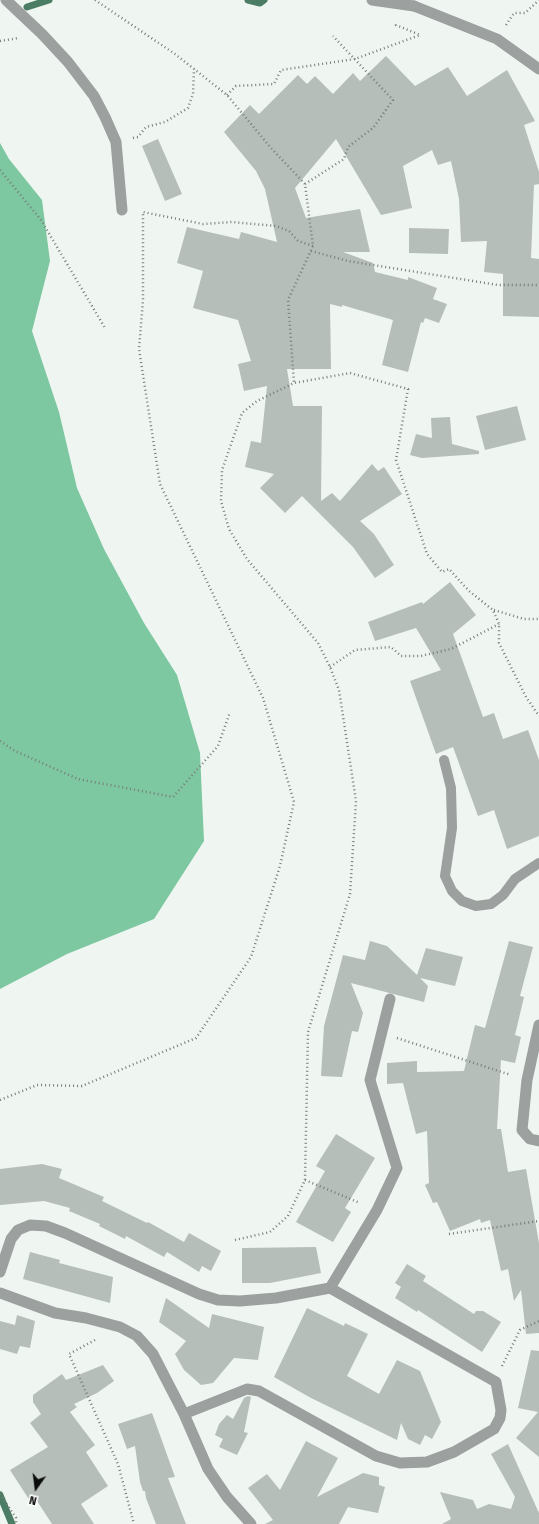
<!DOCTYPE html>
<style>
body{margin:0}
#map{position:relative;width:539px;height:1524px;overflow:hidden;background:#eff6f2;font-family:"Fira Sans",sans-serif}
canvas{display:block}
.north{position:absolute;left:16px;top:1468px;width:40px;height:40px;-webkit-text-stroke:3px #fff;paint-order:stroke;rotate:194deg;font-size:11px;font-weight:700;line-height:16px;text-align:center;color:#0a0c0b}
.north::after{content:'';display:block;margin:auto;width:14px;height:18px;background:#0a0c0b;clip-path:polygon(50% 0,100% 100%,50% 72%,0 100%)}
</style>
<div id="map">
<canvas width="539" height="1524"></canvas>
<div class="north">N</div>
</div>
<script>
const ctx = document.querySelector('canvas').getContext('2d');
ctx.lineJoin = 'round';
function fill(path, color) { ctx.fillStyle = color; ctx.fill(path, 'evenodd'); }
const shape = rows => new Path2D(rows.map(r => 'M' + r).join(''));
function stroke(path, color, width, dash) { ctx.strokeStyle = color; ctx.lineWidth = width; ctx.lineCap = dash ? 'butt' : 'round'; ctx.setLineDash(dash || []); ctx.stroke(path); }
const forest = shape([
 [0,143,9,159,42,200,50,261,32,331,59,412,77,488,104,549,144,623,177,675,200,753,204,841,154,919,67,954,0,989]
]);
const stream = shape([
 [248,0,260,3,264,0],
 [27,7,49,0],
 [0,1495,12,1524]
]);
const building = shape([
 [386,56,415,86,448,67,467,96,507,70,535,121,524,125,539,172,539,184,534,185,531,258,539,259,539,317,503,316,503,274,484,272,487,241,461,242,459,199,451,161,438,165,432,150,403,166,412,208,381,215,336,139,295,188,306,218,360,209,370,252,343,252,373,263,375,272,408,280,408,277,437,288,433,299,447,304,439,323,425,318,423,323,421,322,408,372,382,365,393,320,342,305,342,307,330,304,331,369,287,369,293,406,322,406,321,501,332,493,340,501,372,464,378,471,384,467,402,494,360,521,374,534,394,565,375,578,353,547,302,496,285,513,260,488,274,474,245,467,251,441,261,443,267,386,244,391,238,364,251,361,238,320,193,308,203,271,177,263,187,227,239,239,241,232,277,242,265,189,256,171,224,132,250,105,259,114,298,75,307,84,315,76,333,94,353,73,360,81],
 [158,139,182,194,165,201,142,146],
 [409,228,449,229,448,254,409,253],
 [517,406,526,440,485,450,476,416],
 [450,417,452,444,479,451,479,454,422,458,410,455,416,434,432,438,431,418],
 [450,582,476,615,453,634,483,717,494,713,503,739,528,730,539,760,539,836,507,849,494,810,478,816,453,747,436,754,410,681,441,670,416,628,375,641,368,622,422,602,423,604],
 [370,941,387,946,417,975,426,948,463,957,455,986,420,978,428,986,424,1002,351,983,363,1013,358,1032,352,1031,342,1077,321,1076,324,1026,343,955,365,960],
 [509,941,533,947,520,996,524,997,515,1035,521,1037,515,1063,501,1060,497,1129,501,1129,508,1172,526,1169,539,1243,539,1333,526,1334,521,1290,514,1301,508,1269,501,1271,490,1220,481,1223,480,1219,450,1231,437,1202,433,1203,425,1185,429,1183,427,1131,416,1134,403,1083,387,1084,387,1063,417,1061,417,1072,464,1071,475,1025,485,1028],
 [336,1134,375,1158,345,1208,351,1212,333,1242,296,1222,325,1171,316,1166],
 [42,1164,62,1169,59,1178,104,1197,102,1201,147,1223,148,1222,184,1242,189,1233,221,1251,211,1271,202,1266,199,1272,167,1252,164,1257,126,1236,125,1239,99,1226,100,1224,69,1211,70,1208,44,1201,0,1205,0,1169],
 [316,1247,321,1273,270,1283,242,1283,242,1248],
 [30,1252,60,1260,59,1263,113,1277,110,1303,23,1279],
 [407,1264,426,1276,423,1281,474,1314,476,1311,483,1311,501,1322,482,1352,418,1310,417,1312,395,1298,401,1287,395,1283],
 [166,1298,209,1328,212,1314,264,1327,258,1360,234,1358,213,1383,201,1385,184,1370,175,1354,186,1341,159,1322],
 [307,1308,344,1326,345,1323,368,1334,347,1376,379,1394,397,1360,420,1371,441,1422,432,1439,425,1435,420,1445,408,1439,401,1423,397,1440,311,1398,274,1377],
 [17,1315,35,1321,30,1348,20,1346,17,1354,0,1349,0,1321,15,1325],
 [531,1350,539,1351,539,1457,516,1438,538,1412,518,1408],
 [103,1365,114,1381,97,1393,74,1404,77,1407,70,1412,95,1445,86,1452,108,1486,81,1504,94,1524,52,1524,37,1501,32,1504,10,1470,48,1447,30,1423,41,1414,33,1402,33,1395,62,1374,66,1380],
 [248,1396,251,1397,244,1432,248,1433,237,1455,219,1447,223,1439,215,1435,219,1424,227,1415,233,1419,244,1398],
 [152,1413,175,1477,168,1478,186,1524,156,1524,146,1498,145,1491,143,1491,140,1482,135,1446,127,1449,118,1424],
 [306,1441,338,1458,317,1497,363,1473,379,1477,379,1485,385,1487,378,1513,348,1507,339,1524,265,1524,273,1520,248,1488,267,1474,280,1490],
 [508,1444,539,1513,539,1524,442,1524,451,1519,440,1492,473,1500,477,1509,489,1504,511,1509,515,1497,491,1454]
]);
const path = shape([
 [95,0,175,54,227,95,271,148,305,184,313,246,288,300,294,383],
 [506,25,514,13,525,13,539,0],
 [0,41,19,38],
 [227,95,236,86,274,84,281,70,355,59,420,35,396,25,397,22],
 [133,138,138,137,146,127,165,122,188,108,193,94,194,69],
 [0,170,41,220,105,328],
 [305,184,344,159,348,147,373,128,393,100,333,36],
 [311,251,348,261,498,285,539,285],
 [494,610,524,619,539,619],
 [330,667,355,650,391,647,401,656,421,656,451,649,499,624],
 [0,741,15,751,78,779,173,797,218,746,230,712],
 [397,1038,511,1075],
 [0,1100,37,1085,82,1086,196,1038,251,957,280,866,294,802,263,698,160,484,139,349,143,300,143,212,203,224,232,222,276,226,289,231,298,241,313,246],
 [305,1180,360,1203],
 [449,1234,539,1221],
 [235,1240,270,1232,288,1216,305,1180,308,1032,350,894,356,801,339,690,330,667,318,643,247,559,229,529,221,501,222,470,242,413,257,401,294,383,350,373,408,389,396,460,427,554,442,572,449,569,469,591,493,610,499,624,499,643,526,697,539,716],
 [95,1340,69,1354,118,1464,134,1524],
 [502,1366,520,1330,539,1321],
 [0,1494,16,1518,16,1524]
]);
const service = shape([
 [444,760,451,788,452,828,445,876,452,891,462,901,476,906,491,904,503,895,515,879,539,863]
]);
const minor = shape([
 [6,0,42,34,68,62,94,96,105,117,116,142,122,210],
 [414,6,497,39,539,69],
 [539,1025,527,1080,522,1130,530,1139,539,1141],
 [0,1272,11,1239,18,1230,30,1225,46,1226,65,1233,199,1294,218,1300,240,1301,276,1298,330,1288,377,1210,397,1168,370,1080,390,999],
 [0,1293,55,1313,86,1318,120,1327,137,1336,153,1354,184,1414,208,1469,227,1497,251,1524],
 [184,1414,247,1389,259,1391,376,1456,400,1463,427,1462,454,1452,494,1429,500,1418,501,1410,496,1382,330,1288]
]);
const tertiary = shape([
 [372,0,414,6]
]);
fill(forest, '#7dc7a1');
stroke(stream, '#4a7d63', 7);
fill(building, '#b6beb9');
stroke(path, '#787c7a', 2.5, [1, 3]);
stroke(service, '#9ca09e', 10);
stroke(minor, '#9ca09e', 11);
stroke(tertiary, '#9ca09e', 11);
</script>
